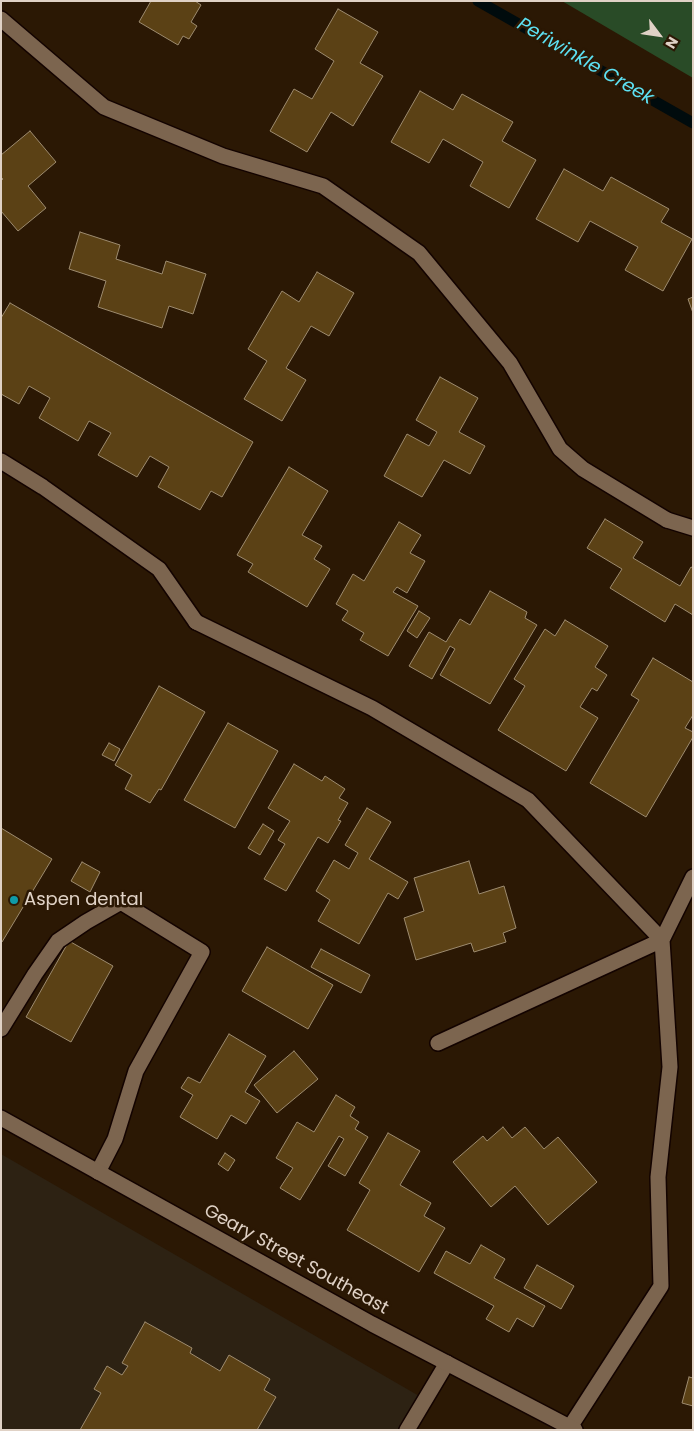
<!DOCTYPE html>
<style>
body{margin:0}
#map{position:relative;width:694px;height:1431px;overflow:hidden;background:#2b1804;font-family:Poppins,sans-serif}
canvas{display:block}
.frame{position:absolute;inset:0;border:2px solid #e0d2c6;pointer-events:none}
.north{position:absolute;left:634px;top:10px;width:50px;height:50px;-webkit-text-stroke:4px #2b1804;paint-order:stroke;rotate:121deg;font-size:14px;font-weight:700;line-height:20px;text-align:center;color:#e0d2c6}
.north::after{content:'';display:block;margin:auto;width:18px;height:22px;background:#e0d2c6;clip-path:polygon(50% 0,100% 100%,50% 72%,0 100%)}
</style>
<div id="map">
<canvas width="694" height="1431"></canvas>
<div class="frame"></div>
<div class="north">N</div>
</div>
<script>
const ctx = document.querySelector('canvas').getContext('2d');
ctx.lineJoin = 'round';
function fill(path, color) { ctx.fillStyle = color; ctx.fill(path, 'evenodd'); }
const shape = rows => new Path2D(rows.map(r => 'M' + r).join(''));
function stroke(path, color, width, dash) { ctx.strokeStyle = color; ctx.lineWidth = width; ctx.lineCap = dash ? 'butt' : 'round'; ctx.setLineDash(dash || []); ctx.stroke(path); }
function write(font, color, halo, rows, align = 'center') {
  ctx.font = font + ' Poppins,sans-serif'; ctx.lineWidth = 5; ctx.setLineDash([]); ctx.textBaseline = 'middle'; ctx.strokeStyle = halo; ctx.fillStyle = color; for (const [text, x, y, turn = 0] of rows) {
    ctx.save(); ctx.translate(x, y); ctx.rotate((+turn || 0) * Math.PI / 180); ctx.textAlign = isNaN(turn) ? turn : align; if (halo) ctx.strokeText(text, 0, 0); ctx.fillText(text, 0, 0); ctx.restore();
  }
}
const commercial = shape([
 [1,1154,426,1400,409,1430,1,1430]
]);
const green = shape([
 [562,1,693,1,693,78]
]);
const stream = shape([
 [478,1,693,123]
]);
const building = shape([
 [151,1,195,1,201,5,191,22,197,26,189,39,183,36,178,45,139,22,151,1],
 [338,9,378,32,360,63,383,76,353,126,331,112,307,152,270,131,294,89,312,99,334,61,315,49,338,9],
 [420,91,453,110,462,94,513,122,502,141,536,160,509,208,470,186,483,162,443,139,429,163,391,142,420,91],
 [30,131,56,162,28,186,46,208,18,231,1,211,1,181,3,179,1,177,1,155,30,131],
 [564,169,603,191,611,177,669,209,661,222,692,239,663,291,625,270,638,247,590,221,578,242,536,219,564,169],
 [80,232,120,245,116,259,162,274,166,261,206,274,193,314,169,306,162,328,98,307,106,281,69,269,80,232],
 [317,272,354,293,329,336,311,326,286,368,306,380,282,421,244,399,267,361,248,349,282,291,299,302,317,272],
 [693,297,693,313,688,299,693,297],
 [10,303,253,442,222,497,211,491,200,510,158,487,169,467,150,456,137,477,98,455,111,433,89,421,78,441,39,418,50,398,29,386,19,404,1,394,1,318,10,303],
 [440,377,478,398,459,432,485,446,470,474,444,460,422,497,384,476,407,434,429,446,437,432,416,420,440,377],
 [289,467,328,491,302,535,322,546,314,559,330,569,307,607,248,572,253,564,237,555,289,467],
 [605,519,643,542,633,558,680,586,691,567,693,568,693,615,675,604,665,622,610,588,622,569,587,548,605,519],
 [399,522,421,535,410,553,425,561,407,593,397,587,393,592,418,606,388,656,360,640,364,633,342,620,348,611,336,604,353,574,364,581,399,522],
 [490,591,527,612,525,618,537,625,490,704,440,675,455,649,450,646,432,679,409,666,429,632,446,642,460,619,470,625,490,591],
 [419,611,430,618,417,638,407,631,419,611],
 [565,620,608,646,595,667,607,675,597,691,592,688,580,707,598,718,566,771,498,730,525,686,514,679,545,629,555,636,565,620],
 [653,658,693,682,693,715,685,728,693,732,693,737,646,817,590,783,639,700,631,695,653,658],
 [159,686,205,712,161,790,159,789,150,803,125,789,132,775,115,765,159,686],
 [228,723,278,751,235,828,184,800,228,723],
 [109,743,120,749,114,761,102,755,109,743],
 [294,764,322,781,325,776,345,789,339,798,348,803,338,820,341,821,328,843,318,837,286,891,264,879,285,844,278,840,290,821,268,808,294,764],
 [367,808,391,822,369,859,408,882,398,899,388,893,359,944,318,921,330,900,316,891,334,860,349,869,358,853,345,845,367,808],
 [263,824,274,831,260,855,248,848,263,824],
 [1,828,52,859,2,942,1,942,1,828],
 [469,861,479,894,504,886,516,928,503,933,506,942,474,952,471,943,416,960,404,918,424,911,414,878,469,861],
 [82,862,100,872,90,892,71,881,82,862],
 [69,941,113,966,71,1042,26,1017,69,941],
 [267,947,333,985,308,1029,242,991,267,947],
 [321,949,370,975,361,993,311,967,321,949],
 [229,1034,266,1056,245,1092,260,1101,246,1124,231,1115,217,1139,180,1117,193,1095,181,1088,188,1077,200,1083,229,1034],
 [294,1051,318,1079,277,1113,254,1085,294,1051],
 [336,1095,355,1107,350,1116,359,1122,355,1129,368,1137,345,1176,328,1166,344,1139,339,1136,300,1200,280,1188,293,1168,276,1158,297,1122,314,1132,336,1095],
 [503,1127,512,1138,525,1127,544,1149,558,1137,597,1182,548,1225,515,1186,491,1207,453,1162,483,1136,487,1141,503,1127],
 [388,1133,420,1151,400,1185,431,1203,424,1216,445,1228,419,1272,347,1230,370,1190,359,1183,388,1133],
 [225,1153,235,1160,228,1171,218,1164,225,1153],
 [481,1245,505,1259,494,1278,545,1306,533,1327,517,1318,509,1332,486,1319,494,1306,434,1273,446,1251,470,1264,481,1245],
 [537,1265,574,1286,561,1309,524,1288,537,1265],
 [145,1322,192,1348,190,1353,220,1371,229,1355,270,1379,264,1390,276,1397,257,1430,80,1430,101,1393,94,1389,107,1366,122,1375,128,1366,122,1363,145,1322],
 [689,1377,693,1378,693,1406,682,1403,689,1377]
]);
const lane = shape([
 [1,19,104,107,223,156,323,186,419,253,510,363,560,449,583,469,667,520],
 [1,461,43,487,159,569,196,622],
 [1,1029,35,974,58,941,86,922,121,902,202,952,136,1071,115,1139,98,1172],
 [407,1430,447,1363]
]);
const street = shape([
 [667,520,693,528],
 [196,622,372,708,528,800,662,940,438,1043],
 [570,1427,661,1286,658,1177,670,1067,662,940,693,877]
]);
const secondary = shape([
 [1,1118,372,1324,575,1430]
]);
const markers = [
 [14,900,5,"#0f9aa8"]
];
const poiNames = [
 ["Aspen dental",24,900]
];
const streetNames = [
 ["Geary Street Southeast",296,1260,29]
];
const waterNames = [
 ["Periwinkle Creek",585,62,30]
];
fill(commercial, '#2d2213');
fill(green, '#294b27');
stroke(stream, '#000b0d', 11);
fill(building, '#5b4115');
stroke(building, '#9d8b6f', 1);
stroke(lane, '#130300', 18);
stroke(street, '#130300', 18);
stroke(secondary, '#130300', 18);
stroke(lane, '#7c654f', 15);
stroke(street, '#7c654f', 15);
stroke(secondary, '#7c654f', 15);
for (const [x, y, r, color] of markers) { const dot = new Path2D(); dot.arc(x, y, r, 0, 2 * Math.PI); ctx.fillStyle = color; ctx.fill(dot); stroke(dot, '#2b1804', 2); }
write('18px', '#e0d2c6', '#2b1804', poiNames, 'left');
write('18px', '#e0d2c6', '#2b1804', streetNames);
write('italic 19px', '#5de1f3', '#2b1804', waterNames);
</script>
